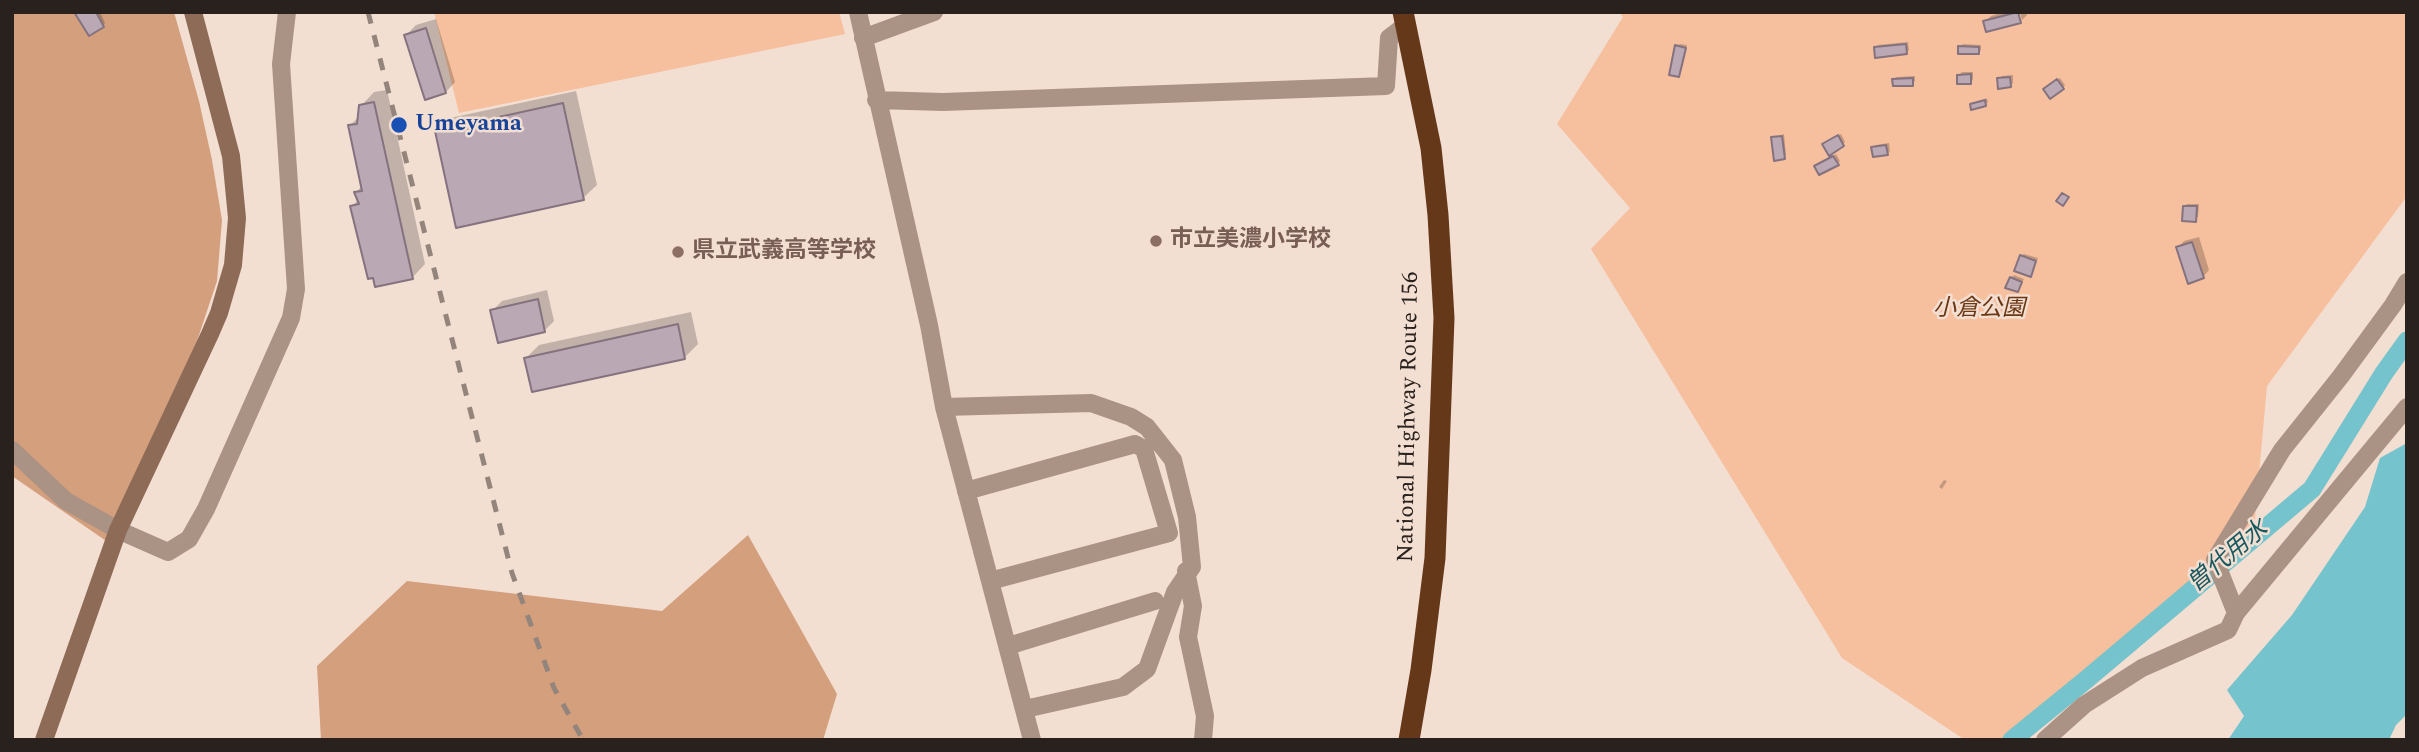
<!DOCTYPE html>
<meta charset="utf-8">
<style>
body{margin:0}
#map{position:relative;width:2419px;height:752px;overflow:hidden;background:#f3ded2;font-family:Spectral,serif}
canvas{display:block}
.frame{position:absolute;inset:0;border:14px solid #29211d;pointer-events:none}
</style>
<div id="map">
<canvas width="2419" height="752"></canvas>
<div class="frame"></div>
</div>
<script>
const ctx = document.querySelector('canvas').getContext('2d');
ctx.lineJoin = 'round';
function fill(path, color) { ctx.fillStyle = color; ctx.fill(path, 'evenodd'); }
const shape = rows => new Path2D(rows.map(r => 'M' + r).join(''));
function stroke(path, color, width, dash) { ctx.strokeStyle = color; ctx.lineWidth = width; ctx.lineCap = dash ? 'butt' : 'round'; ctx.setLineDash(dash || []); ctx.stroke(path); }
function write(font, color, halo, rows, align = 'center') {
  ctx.font = font + ' Spectral,"Noto Sans JP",serif'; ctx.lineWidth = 5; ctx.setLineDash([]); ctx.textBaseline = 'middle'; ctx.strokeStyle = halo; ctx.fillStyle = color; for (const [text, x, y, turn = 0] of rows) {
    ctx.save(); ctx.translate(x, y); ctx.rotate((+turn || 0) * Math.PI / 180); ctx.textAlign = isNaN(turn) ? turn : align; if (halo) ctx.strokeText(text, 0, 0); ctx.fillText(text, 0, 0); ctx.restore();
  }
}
const green = shape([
 [434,12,839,12,845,34,459,113],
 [1619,12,2407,12,2407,196,2267,386,2252,551,2021,740,1965,740,1842,658,1591,249,1630,208,1557,124,1623,17]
]);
const forest = shape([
 [12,12,174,12,199,101,212,160,222,220,217,281,198,338,112,545,12,476],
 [748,535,837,694,823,740,321,740,317,666,407,581,662,611]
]);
const water = shape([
 [2407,443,2407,714,2396,725,2389,740,2228,740,2244,716,2227,690,2292,615,2365,507,2380,458]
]);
const shadow = shape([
 [76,12,100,12,105,23,103,25],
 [2004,12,2017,12,2018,20,2022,20,2020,12,2026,12,2027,15,2020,22,1985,22,1991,16],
 [436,19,455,82,446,92,406,35,416,25],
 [1908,42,1909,50,1906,53,1876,48,1878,45],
 [1680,44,1687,45,1681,72,1679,75,1677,46],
 [1963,44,1981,45,1981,50,1978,53,1960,47],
 [1962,72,1973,72,1973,80,1970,82,1959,75],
 [2013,75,2013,83,2011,86,1999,79,2002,76],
 [1915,76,1915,81,1912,84,1894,79,1897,77],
 [2060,78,2065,85,2063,88,2048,87],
 [387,90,425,264,412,278,352,206,359,199,356,192,363,185,349,126,360,116,361,106,374,92],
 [576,91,597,185,583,198,437,132,450,118],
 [1987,98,1988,102,1985,105,1972,104],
 [1784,134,1786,155,1784,158,1773,138],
 [1841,134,1845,142,1842,145,1827,141],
 [1889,143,1890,151,1887,154,1873,147,1876,145],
 [1836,154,1840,161,1838,163,1819,164],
 [2187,204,2199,204,2198,217,2195,220,2184,206],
 [2199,237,2209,270,2203,277,2178,248,2184,241],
 [2024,254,2038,258,2030,275,2021,256],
 [2014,275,2024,279,2018,290,2011,278],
 [547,290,554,321,545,330,492,311,502,301],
 [691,312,698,344,685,357,526,358,539,345],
 [1944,480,1947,481,1942,489,1939,487]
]);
const canal = shape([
 [2012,740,2087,679,2312,489,2384,373,2407,341]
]);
const building = shape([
 [74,12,96,12,104,27,89,36,74,12],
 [2018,12,2021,23,1986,32,1983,21,2018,12],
 [426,28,446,93,425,100,404,35,426,28],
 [1906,44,1907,54,1875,58,1874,47,1906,44],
 [1675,45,1686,48,1679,77,1669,75,1675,45],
 [1958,46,1979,47,1979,54,1958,54,1958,46],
 [1971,74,1971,84,1957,84,1957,75,1971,74],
 [2010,77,2011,87,1998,89,1997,78,2010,77],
 [1913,78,1913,86,1893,86,1892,79,1913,78],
 [2057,79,2064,89,2050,99,2043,89,2057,79],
 [1985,100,1986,106,1971,110,1970,104,1985,100],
 [374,102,413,279,375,287,373,278,368,279,350,206,359,204,354,192,362,191,348,125,357,124,359,105,374,102],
 [563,103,584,200,456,228,435,131,563,103],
 [1838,135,1844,146,1829,156,1822,144,1838,135],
 [1782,136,1785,159,1774,161,1771,137,1782,136],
 [1886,145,1888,155,1873,157,1871,147,1886,145],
 [1833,156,1839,165,1819,175,1814,166,1833,156],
 [2062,193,2069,197,2063,206,2056,201,2062,193],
 [2183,206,2197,206,2196,222,2182,221,2183,206],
 [2192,242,2204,278,2188,284,2176,247,2192,242],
 [2020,255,2036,261,2031,277,2014,271,2020,255],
 [2010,277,2022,282,2018,292,2005,288,2010,277],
 [538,299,545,332,498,343,490,310,538,299],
 [678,324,685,359,532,392,524,358,678,324]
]);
const street = shape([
 [858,12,929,325,944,407,1032,740],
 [863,38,934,12],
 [876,100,943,102,1386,86,1389,38,1406,25],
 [944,407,1091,403,1131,417,1147,427,1173,460,1187,517,1192,567,1175,592,1147,669,1123,687,1025,709],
 [12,450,66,501,118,530,168,552,189,539,206,509,291,318,296,289,281,64,287,12],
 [966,491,1135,444,1144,449,1169,533,990,581],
 [1186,571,1193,606,1188,637,1205,716,1203,740],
 [2236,613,2215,560,2282,450,2341,376,2393,305,2407,282],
 [1008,646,1155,601],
 [2045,740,2084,705,2142,668,2228,630,2236,613,2407,407]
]);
const secondary = shape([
 [44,740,118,530,210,334,219,313,233,265,237,218,231,156,193,12]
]);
const highway = shape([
 [1403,12,1431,148,1438,215,1444,318,1435,558,1421,670,1409,740]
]);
const rail = shape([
 [368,12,512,573,554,688,583,740]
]);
const markers = [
 [399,125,9,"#1a4fb4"],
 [1156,241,7,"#8d6e63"],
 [678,252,7,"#8d6e63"]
];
const transitNames = [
 ["Umeyama",415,125]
];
const educationNames = [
 ["市立美濃小学校",1170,241],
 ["県立武義高等学校",692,252]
];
const parkNames = [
 ["小倉公園",1979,310]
];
const streetNames = [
 ["National Highway Route 156",1410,417,-89]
];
const waterNames = [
 ["曽代用水",2229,558,-40]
];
fill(green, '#f6bf9d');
fill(forest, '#d39f7d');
fill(water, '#75c3cc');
fill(shadow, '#0003');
stroke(canal, '#75c3cc', 19);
fill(building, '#bba8b5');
stroke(building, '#84727f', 2);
stroke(street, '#aa9285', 18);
stroke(secondary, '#8d6b57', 18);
stroke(highway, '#65381a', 21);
stroke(rail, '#94857c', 5, [12, 12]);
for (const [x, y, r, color] of markers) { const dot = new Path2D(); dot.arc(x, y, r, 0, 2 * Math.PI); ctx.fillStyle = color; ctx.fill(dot); stroke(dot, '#f3ded2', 2.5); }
write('bold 23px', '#164399', '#f3ded2', transitNames, 'left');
write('bold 23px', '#785e54', '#f3ded2', educationNames, 'left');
write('italic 23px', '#693712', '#f3ded2', parkNames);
write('23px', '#29211d', '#f3ded2', streetNames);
write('italic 24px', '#175960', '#f3ded2', waterNames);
</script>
